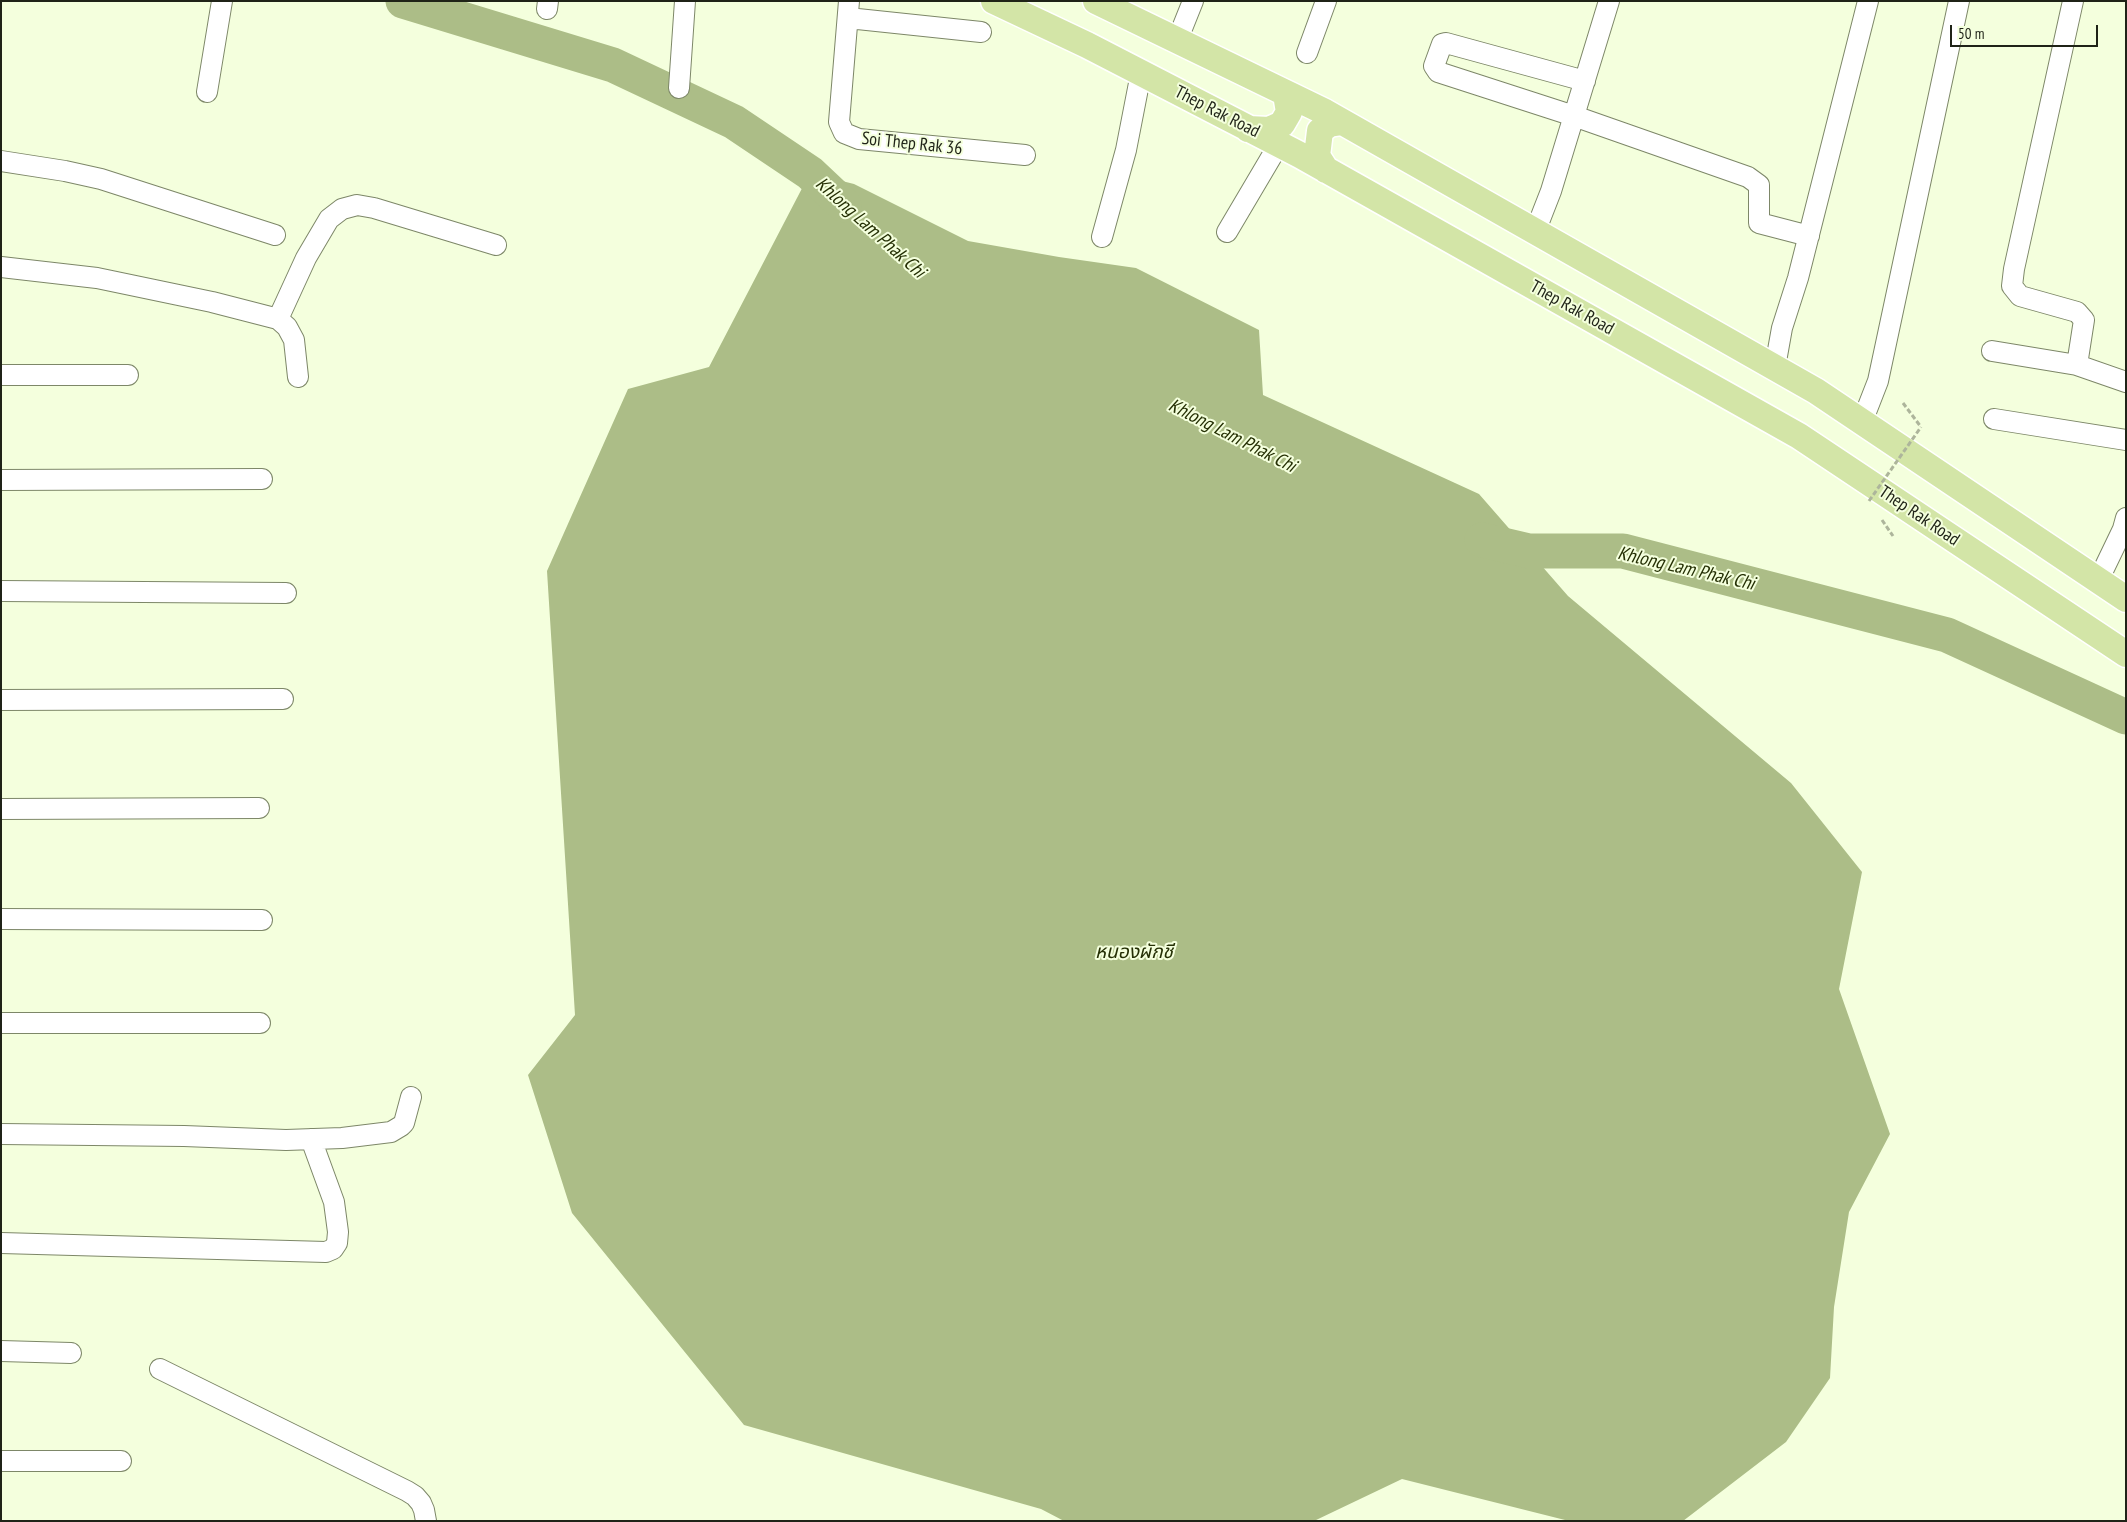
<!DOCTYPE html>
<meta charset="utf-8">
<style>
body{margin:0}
#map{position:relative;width:2127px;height:1522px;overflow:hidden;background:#f4ffdd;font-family:"PT Sans Narrow",sans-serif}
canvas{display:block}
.frame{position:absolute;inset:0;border:2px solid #1f2317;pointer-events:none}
.scale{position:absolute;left:1950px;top:25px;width:148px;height:22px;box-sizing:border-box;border:2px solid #1f2317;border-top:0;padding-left:6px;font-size:15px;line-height:18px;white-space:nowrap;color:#1f2317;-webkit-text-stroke:4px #f4ffdd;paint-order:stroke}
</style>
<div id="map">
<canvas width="2127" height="1522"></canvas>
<div class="frame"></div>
<div class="scale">50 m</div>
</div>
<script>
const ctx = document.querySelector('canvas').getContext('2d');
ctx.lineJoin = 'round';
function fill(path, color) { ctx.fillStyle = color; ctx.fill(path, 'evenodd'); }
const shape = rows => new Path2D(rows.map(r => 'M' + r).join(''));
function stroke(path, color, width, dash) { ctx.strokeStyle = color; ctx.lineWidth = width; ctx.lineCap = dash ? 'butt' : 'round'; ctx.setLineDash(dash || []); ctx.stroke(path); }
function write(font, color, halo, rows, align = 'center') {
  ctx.font = font + ' "PT Sans Narrow","Noto Sans Thai",sans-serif'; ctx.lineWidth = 4; ctx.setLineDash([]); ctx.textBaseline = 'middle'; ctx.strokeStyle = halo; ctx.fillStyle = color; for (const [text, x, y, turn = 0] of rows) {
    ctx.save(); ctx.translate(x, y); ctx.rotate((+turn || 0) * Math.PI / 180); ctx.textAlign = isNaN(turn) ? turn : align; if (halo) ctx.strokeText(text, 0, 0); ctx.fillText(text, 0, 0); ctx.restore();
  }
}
const water = shape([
 [810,173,854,184,968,241,1059,257,1136,268,1259,330,1263,395,1479,494,1568,596,1791,783,1862,872,1839,989,1890,1134,1849,1212,1834,1307,1830,1378,1786,1442,1683,1521,1569,1521,1402,1479,1314,1521,1064,1521,1041,1509,744,1425,572,1213,528,1075,575,1015,547,571,628,389,709,367]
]);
const river = shape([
 [403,1,613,65,734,122,810,173,844,205],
 [1482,540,1529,551,1623,551,1947,635,2126,717]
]);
const path = shape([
 [1903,403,1921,427],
 [1882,520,1893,536]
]);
const minor = shape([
 [849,1,839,122,844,133,859,139,1025,155],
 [2073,1,2014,269,2012,286,2020,296,2077,312,2084,320,2077,365,2126,382],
 [547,9,548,1],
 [848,18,981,32],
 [1177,41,1193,1],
 [1307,53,1326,1],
 [1585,81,1446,43,1442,44,1434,66,1438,72,1574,116,1748,177,1759,185,1759,223,1809,236],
 [679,88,685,1],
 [207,92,222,1],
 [1,161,65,171,101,179,275,235],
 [1227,232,1279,144],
 [1535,232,1551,191,1609,1],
 [1102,237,1126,150,1141,73],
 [1,267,97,278,212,302,278,319,287,327,294,340,298,377],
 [278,319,306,258,329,219,342,209,357,205,374,208,496,245],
 [1992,351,2077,365],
 [1775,367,1782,328,1798,278,1868,1],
 [1,375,128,375],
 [1994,419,2126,440],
 [1862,422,1878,381,1959,1],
 [1,480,262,479],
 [2098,581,2123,529,2126,518],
 [1,591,286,593],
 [1,700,283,699],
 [1,809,259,808],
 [1,919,262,920],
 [1,1023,260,1023],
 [1,1134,184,1136,286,1140,342,1138,391,1132,401,1126,404,1123,411,1097],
 [1,1243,326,1252,333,1249,337,1243,338,1232,334,1202,311,1139],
 [1,1351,71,1353],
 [160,1369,407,1491,415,1496,421,1503,424,1510,426,1521],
 [1,1461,121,1461]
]);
const major = shape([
 [994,1,1087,45,1300,155,1799,436,2126,654],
 [1096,1,1325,112,1816,391,2126,599],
 [1248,129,1269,130,1282,124,1289,112,1286,94],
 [1326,170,1317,156,1320,131,1329,124,1342,122]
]);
const pathBridge = shape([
 [1869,501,1921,427]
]);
const streetNames = [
 ["Thep Rak Road",1217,112,27],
 ["Soi Thep Rak 36",912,144,6],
 ["Thep Rak Road",1572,308,29],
 ["Thep Rak Road",1919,516,34]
];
const waterNames = [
 ["Khlong Lam Phak Chi",870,228,42],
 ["Khlong Lam Phak Chi",1232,436,27],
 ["Khlong Lam Phak Chi",1686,569,13],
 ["หนองผักชี",1134,953]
];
fill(water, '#acbd87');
stroke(river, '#acbd87', 35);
stroke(minor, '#7d8768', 22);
stroke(major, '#fff', 29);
stroke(path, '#adb59b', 3, [5, 2.5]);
stroke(minor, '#fff', 20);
stroke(major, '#d3e5a7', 26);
stroke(pathBridge, '#adb59b', 3, [5, 2.5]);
write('18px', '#1f2317', '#f4ffdd', streetNames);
write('italic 19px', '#253005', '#f4ffdd', waterNames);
</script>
